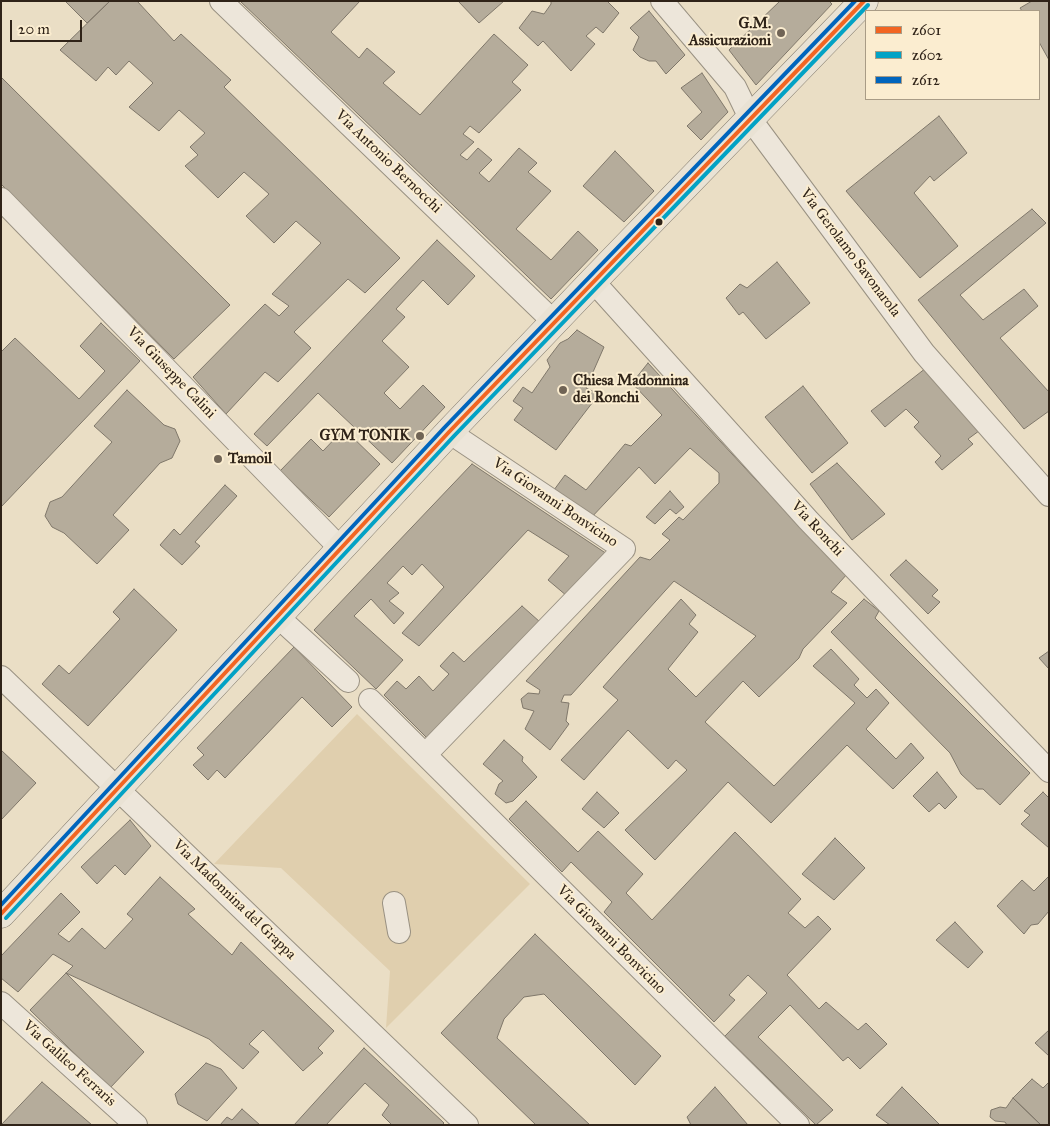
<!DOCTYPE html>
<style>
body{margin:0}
#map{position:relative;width:1050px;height:1126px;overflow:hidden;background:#eadec5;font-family:"IM FELL Great Primer",serif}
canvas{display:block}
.frame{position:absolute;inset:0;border:2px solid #2f2318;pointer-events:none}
.legend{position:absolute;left:865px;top:10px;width:175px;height:90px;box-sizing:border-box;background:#fbedd0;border:1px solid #a99c86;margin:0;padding:6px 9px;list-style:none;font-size:15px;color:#2f2318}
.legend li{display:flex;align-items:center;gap:10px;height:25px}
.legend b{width:25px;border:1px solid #a99c86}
.scale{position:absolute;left:10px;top:20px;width:72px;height:22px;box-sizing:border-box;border:2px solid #2f2318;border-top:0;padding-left:6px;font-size:15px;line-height:18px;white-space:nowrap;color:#2f2318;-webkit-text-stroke:4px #fbedd0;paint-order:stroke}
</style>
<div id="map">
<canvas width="1050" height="1126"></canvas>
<div class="frame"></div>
<ul class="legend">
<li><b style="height:6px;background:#f26522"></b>z601</li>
<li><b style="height:6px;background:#02a2c5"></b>z602</li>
<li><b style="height:6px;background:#0065bd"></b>z612</li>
</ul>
<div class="scale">20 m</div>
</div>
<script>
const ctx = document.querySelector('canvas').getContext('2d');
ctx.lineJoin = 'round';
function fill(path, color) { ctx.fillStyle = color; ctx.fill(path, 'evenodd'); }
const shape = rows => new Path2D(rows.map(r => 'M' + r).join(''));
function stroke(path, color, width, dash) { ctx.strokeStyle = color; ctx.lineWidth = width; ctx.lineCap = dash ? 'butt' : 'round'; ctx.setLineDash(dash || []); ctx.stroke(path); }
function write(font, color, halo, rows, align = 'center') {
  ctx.font = font + ' "IM FELL Great Primer",serif'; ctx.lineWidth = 4; ctx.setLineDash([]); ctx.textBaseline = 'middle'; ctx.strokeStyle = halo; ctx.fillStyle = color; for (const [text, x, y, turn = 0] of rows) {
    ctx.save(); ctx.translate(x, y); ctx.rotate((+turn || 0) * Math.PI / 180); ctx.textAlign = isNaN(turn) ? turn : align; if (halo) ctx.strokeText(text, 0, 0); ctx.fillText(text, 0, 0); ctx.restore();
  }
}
const green = shape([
 [357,714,530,884,386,1028,390,971,281,868,214,864]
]);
const building = shape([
 [65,1,110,1,87,23,65,1],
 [110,1,137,1,174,41,181,34,231,80,224,87,400,258,365,293,348,279,294,332,311,348,278,382,265,372,226,414,193,377,265,304,279,316,289,306,272,294,321,243,296,221,274,243,246,216,269,194,244,172,218,198,185,166,198,155,190,147,205,133,179,110,159,131,129,107,153,83,129,61,116,75,108,67,96,81,60,50,110,1],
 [240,1,360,1,331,32,359,58,367,48,395,72,383,83,420,115,494,34,528,65,512,82,521,90,479,133,470,126,463,134,474,142,460,155,467,160,478,148,492,160,479,173,489,182,519,148,537,163,528,172,551,191,516,229,551,260,578,231,598,250,551,299,240,1],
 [458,1,504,1,479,23,458,1],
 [551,1,607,1,619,13,603,33,596,27,586,36,595,44,571,71,543,41,538,46,519,28,532,11,544,14,551,4,551,1],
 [780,1,829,1,832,4,756,85,729,50,780,1],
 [1032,1,1049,1,1049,60,1039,42,1039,11,1022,11,1020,8,1032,1],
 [649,11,685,55,666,74,656,61,649,61,640,57,633,50,639,37,630,28,649,11],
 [702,73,728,112,701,140,687,126,702,112,681,88,702,73],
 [1,77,230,305,174,359,1,184,1,77],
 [939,116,967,153,934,181,930,176,914,193,958,246,920,278,846,191,939,116],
 [615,151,654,191,624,222,583,186,615,151],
 [1032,209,1046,223,960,295,983,320,1024,289,1038,306,1000,338,1049,392,1049,411,1024,429,918,300,1032,209],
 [437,240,475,276,448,305,423,280,396,309,405,317,382,341,409,367,384,393,400,409,423,385,445,407,392,463,318,393,267,446,254,434,437,240],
 [777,262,810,303,766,339,743,312,739,315,726,298,740,284,747,288,777,262],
 [101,323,140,361,1,507,1,352,15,338,79,399,105,371,80,346,101,323],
 [577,330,604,347,586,388,599,394,556,450,514,420,523,408,513,401,523,387,532,393,550,367,547,360,560,343,568,339,577,330],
 [648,363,756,480,848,573,831,592,847,603,803,649,799,658,759,697,743,681,705,722,774,786,855,703,813,666,831,649,859,679,854,685,867,698,876,689,889,703,866,729,896,759,911,743,924,758,893,789,847,745,771,823,728,782,655,860,625,830,687,770,676,760,668,769,628,730,584,780,561,760,618,700,603,687,681,599,696,615,689,624,698,632,668,669,696,697,756,636,674,581,571,695,564,695,561,702,569,703,566,721,569,724,550,750,525,729,534,711,523,708,521,699,528,693,539,694,540,690,526,681,640,557,650,560,670,540,662,534,679,517,683,520,719,483,719,473,690,448,655,484,639,467,589,520,551,494,565,475,586,490,625,444,631,446,662,415,632,383,648,363],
 [926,368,983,428,968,439,973,444,942,470,935,462,941,456,914,427,919,422,906,409,885,427,871,411,926,368],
 [803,386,848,443,812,473,765,417,803,386],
 [127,390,164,425,175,429,180,441,172,458,160,463,113,515,129,530,97,564,64,533,52,527,45,516,50,502,62,497,112,442,94,426,127,390],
 [344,429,380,464,329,517,280,471,311,439,323,451,344,429],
 [837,463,885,514,852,540,810,484,837,463],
 [472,464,607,554,567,596,548,580,569,556,528,530,419,646,402,633,444,587,422,564,412,575,403,566,387,583,399,593,389,601,404,613,394,624,371,599,354,616,403,660,376,689,314,630,472,464],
 [225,485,237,496,195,542,200,546,182,565,160,545,174,529,180,535,225,485],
 [670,491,684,507,676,514,670,509,655,524,646,517,670,491],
 [906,560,938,590,932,596,940,602,928,614,890,575,906,560],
 [134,589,177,630,88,726,42,684,59,665,69,674,120,619,113,612,134,589],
 [864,599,879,611,875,618,1030,773,1000,805,983,789,977,789,961,774,950,753,831,632,864,599],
 [522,606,540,622,429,740,384,695,397,681,406,689,419,676,433,691,449,674,440,666,453,652,464,662,522,606],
 [294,647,352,707,332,727,302,697,225,778,217,770,208,780,193,765,204,755,197,748,294,647],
 [1049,651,1049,669,1039,658,1049,651],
 [504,740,523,757,522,761,537,777,513,801,506,803,495,794,499,784,503,781,483,764,504,740],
 [1,750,36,783,1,820,1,750],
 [937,772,957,797,945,809,939,803,929,812,913,796,937,772],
 [597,792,619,813,604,828,582,809,597,792],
 [1043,792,1049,798,1049,848,1021,824,1030,815,1024,811,1043,792],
 [526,801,578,852,598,831,643,874,626,893,652,920,735,832,801,899,788,913,805,928,818,916,831,929,787,975,819,1009,826,1002,858,1030,866,1023,887,1044,860,1069,848,1057,843,1061,790,1005,758,1037,833,1110,816,1125,725,1036,767,993,748,975,729,995,735,1000,714,1022,604,912,612,902,571,862,562,872,509,819,526,801],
 [130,820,151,846,125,875,115,865,97,884,81,867,130,820],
 [835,838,865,868,834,900,802,874,835,838],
 [1049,876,1049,911,1038,924,1031,925,1024,934,997,906,1022,880,1034,891,1049,876],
 [160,877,195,909,188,914,232,955,241,942,334,1031,318,1048,323,1053,303,1071,263,1030,249,1044,259,1052,243,1069,209,1039,66,973,73,966,53,954,18,992,1,978,1,956,61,893,80,912,58,934,69,942,82,928,105,949,133,919,127,914,160,877],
 [955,922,983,952,968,968,936,940,955,922],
 [535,934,661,1056,635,1085,544,994,524,997,504,1019,497,1038,590,1125,536,1125,441,1033,535,934],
 [66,973,144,1052,110,1088,30,1010,66,973],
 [1049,1030,1049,1056,1035,1043,1049,1030],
 [364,1048,444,1123,442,1125,392,1125,382,1115,389,1105,365,1083,326,1125,294,1125,364,1048],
 [206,1063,221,1069,237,1088,207,1121,178,1104,175,1094,206,1063],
 [1032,1079,1043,1088,1049,1082,1049,1125,1041,1125,1013,1098,1032,1079],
 [42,1082,92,1125,1,1125,42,1082],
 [715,1087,748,1125,691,1125,687,1117,715,1087],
 [902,1087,940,1125,890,1125,876,1115,902,1087],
 [1013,1098,1041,1125,1007,1125,1005,1122,995,1121,990,1117,991,1110,1000,1107,1006,1108,1013,1098],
 [242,1109,260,1125,220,1125,227,1117,232,1120,242,1109]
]);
const street = shape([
 [221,1,554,322],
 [662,1,735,87,751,120,924,353,1049,495],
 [1,199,340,548],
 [593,281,808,520,1049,771],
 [277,616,348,681],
 [1,677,467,1125],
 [370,700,798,1125],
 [426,754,624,549,449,432],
 [394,903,399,932],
 [1,1003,136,1125]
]);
const primary = shape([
 [1,914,449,432,593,281,864,1]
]);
const bus1 = shape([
 [1,914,449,432,864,1]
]);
const bus2 = shape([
 [6,918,454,436,868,5]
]);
const bus3 = shape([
 [1,905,444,428,855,1]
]);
const markers = [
 [781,33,5,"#706455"],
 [659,222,4.5,"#2f2318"],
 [563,390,5,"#706455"],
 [420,436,5,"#706455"],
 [218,459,5,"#706455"]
];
const poiNames = [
 ["G.M.",771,24],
 ["Assicurazioni",771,41],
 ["Chiesa Madonnina",573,381,"left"],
 ["dei Ronchi",573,398,"left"],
 ["GYM TONIK",410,436],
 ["Tamoil",228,459,"left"]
];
const streetNames = [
 ["Via Antonio Bernocchi",388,162,44],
 ["Via Gerolamo Savonarola",850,253,53],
 ["Via Giuseppe Calini",171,373,46],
 ["Via Giovanni Bonvicino",555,503,34],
 ["Via Ronchi",817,529,47],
 ["Via Madonnina del Grappa",234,900,44],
 ["Via Giovanni Bonvicino",611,940,45],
 ["Via Galileo Ferraris",69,1064,42]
];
fill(green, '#e0cfae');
fill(building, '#b5ac9b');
stroke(building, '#7f776a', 1);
stroke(street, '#999182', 24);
stroke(primary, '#7f776a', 29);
stroke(street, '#ede6da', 22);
stroke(primary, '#e9e2d4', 28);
stroke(bus1, '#f26522', 4);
stroke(bus2, '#02a2c5', 4);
stroke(bus3, '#0065bd', 4);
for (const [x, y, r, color] of markers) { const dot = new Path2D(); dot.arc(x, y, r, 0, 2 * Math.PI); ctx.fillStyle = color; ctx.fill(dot); stroke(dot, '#fbedd0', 2); }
write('bold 15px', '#2f2318', '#fbedd0', poiNames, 'right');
write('15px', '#2f2318', '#fbedd0', streetNames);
</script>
